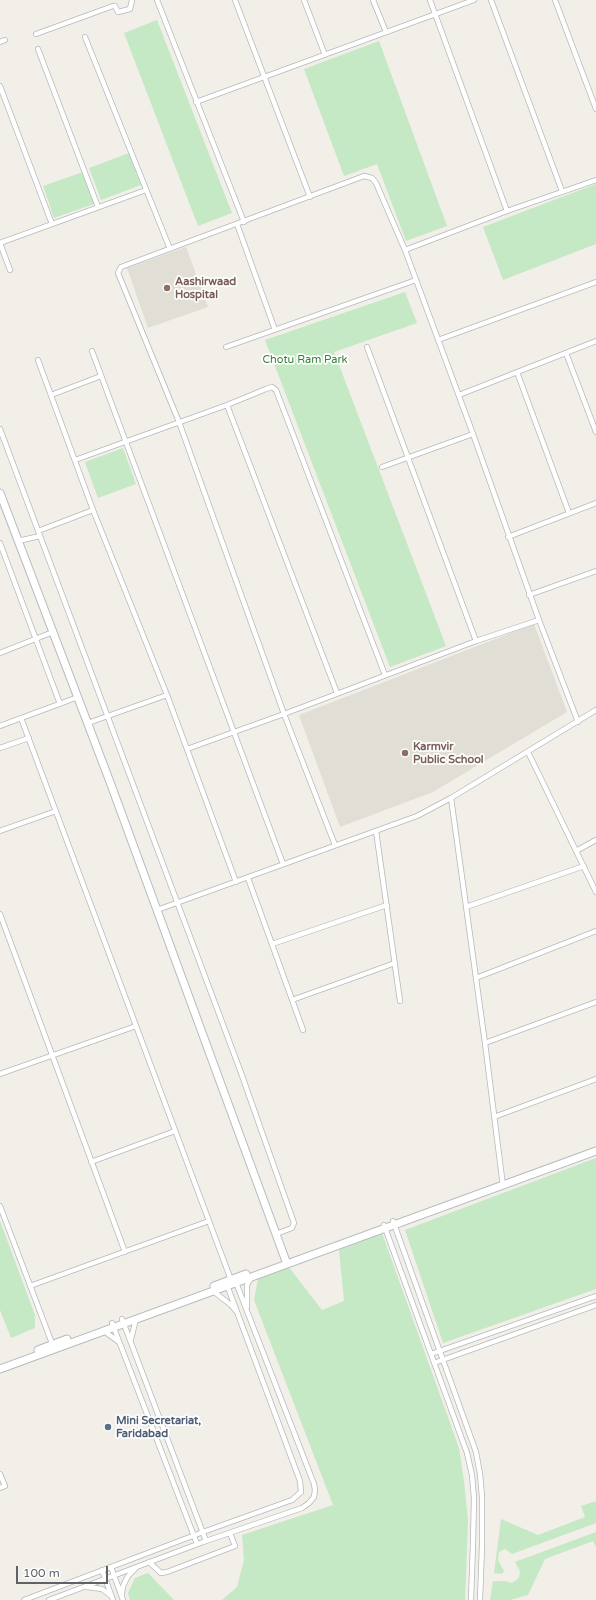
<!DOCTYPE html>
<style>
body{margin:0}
#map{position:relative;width:596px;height:1600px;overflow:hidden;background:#f1efe8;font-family:"Varela Round",sans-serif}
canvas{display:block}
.scale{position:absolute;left:16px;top:1566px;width:92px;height:18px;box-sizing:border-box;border:2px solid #5f6368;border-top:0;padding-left:5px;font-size:12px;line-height:14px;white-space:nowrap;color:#5f6368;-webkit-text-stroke:3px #fff;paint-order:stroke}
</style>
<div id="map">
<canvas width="596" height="1600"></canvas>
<div class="scale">100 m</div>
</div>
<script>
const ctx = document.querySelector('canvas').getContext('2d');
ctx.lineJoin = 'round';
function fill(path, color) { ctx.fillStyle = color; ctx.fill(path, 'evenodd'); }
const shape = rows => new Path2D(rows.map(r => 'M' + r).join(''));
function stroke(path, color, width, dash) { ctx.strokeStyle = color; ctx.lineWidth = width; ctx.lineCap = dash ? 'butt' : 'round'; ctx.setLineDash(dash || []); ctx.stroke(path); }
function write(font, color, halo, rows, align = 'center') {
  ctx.font = font + ' "Varela Round",sans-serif'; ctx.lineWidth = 3.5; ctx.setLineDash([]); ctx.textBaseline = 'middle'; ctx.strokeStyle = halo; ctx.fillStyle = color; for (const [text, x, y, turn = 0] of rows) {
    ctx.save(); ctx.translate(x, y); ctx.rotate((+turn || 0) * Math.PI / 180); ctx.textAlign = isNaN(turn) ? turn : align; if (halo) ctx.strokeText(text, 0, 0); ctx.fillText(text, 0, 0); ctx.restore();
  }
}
const education = shape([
 [186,247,208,307,148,328,127,268],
 [534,624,567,712,433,792,340,827,299,715]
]);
const green = shape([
 [157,20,232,213,198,226,124,33],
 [379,41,447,226,406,241,377,164,344,176,304,69],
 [129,153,141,185,101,200,89,168],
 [83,172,94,204,54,218,43,186],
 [596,184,596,244,503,280,483,227],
 [405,292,417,323,334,352,446,646,390,667,265,340],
 [123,448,136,484,98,498,85,462],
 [596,1158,596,1289,443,1343,405,1230],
 [0,1221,35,1315,35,1328,11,1338,0,1310],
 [382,1233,459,1448,464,1481,468,1521,465,1600,222,1600,237,1587,244,1560,242,1535,333,1505,254,1300,258,1279,288,1266,322,1310,344,1301,339,1250],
 [596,1501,596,1523,512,1554,505,1549,499,1552,498,1560,504,1571,502,1574,494,1573,501,1519,538,1535,585,1517,581,1506],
 [596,1532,596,1547,593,1541,545,1559,528,1595,510,1600,490,1600,493,1581,505,1581,512,1583,519,1578,520,1571,515,1562],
 [148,1573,174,1600,130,1600,128,1593,135,1578]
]);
const street = shape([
 [157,0,244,222],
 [235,0,310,197],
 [304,0,325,55],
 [373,0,386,32],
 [430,0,507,211],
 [491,0,562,191],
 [555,0,596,109],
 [36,34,113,6,115,6,118,12,130,9,132,0],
 [85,37,170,249],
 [0,42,5,40],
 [38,49,98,207],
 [0,86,52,224],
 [196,102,474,0],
 [237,224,275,330],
 [0,243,146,190],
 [0,243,10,270],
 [405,250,507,211,596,180],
 [438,340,596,282],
 [226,347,416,280],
 [367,347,476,641],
 [92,351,283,864],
 [566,353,596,432],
 [38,360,93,510,167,695,236,882],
 [517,372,569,513],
 [51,395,101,376],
 [459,395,596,341],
 [227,405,337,693],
 [0,429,240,1070,294,1223,292,1228,276,1234],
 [75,460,227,405,266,389,272,387,276,390,385,675],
 [382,467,473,434],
 [38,531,93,510],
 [508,537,596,503],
 [18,541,40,536],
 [0,543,60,704],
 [529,595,596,571],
 [0,653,53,632],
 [21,718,231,1280],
 [88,723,167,695],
 [0,726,78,697],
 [0,748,29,738],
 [187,749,284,714,476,641,539,620],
 [528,752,596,892],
 [451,798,485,1043,503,1186],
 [0,831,56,811],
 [376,831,400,1001],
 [335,845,284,714,179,422,118,273,121,267,364,176,372,178,376,183,405,250,473,434,539,620,578,722],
 [576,851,596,840],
 [248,878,303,1030],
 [466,907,584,866],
 [157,910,417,816,451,798,596,710],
 [0,914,125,1252],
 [272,944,387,905],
 [476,978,596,931],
 [292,1000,395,963],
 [485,1043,596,1002],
 [0,1074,136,1026],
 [494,1117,596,1079],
 [91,1162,175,1131],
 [0,1206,53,1346],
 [393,1221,476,1452,480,1474,482,1497,482,1546,480,1600],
 [384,1225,467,1453,472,1475,474,1498,473,1543,471,1600],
 [30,1286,209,1221],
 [213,1291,231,1305,237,1312],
 [247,1307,247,1285,251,1278],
 [122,1319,206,1541],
 [112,1323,197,1544],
 [104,1331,119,1342],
 [131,1339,136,1319],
 [431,1354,596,1296],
 [434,1363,596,1305],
 [0,1474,5,1486,0,1488],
 [149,1562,161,1573,167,1572,235,1546,230,1533],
 [111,1567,123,1600],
 [102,1570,113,1600],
 [87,1587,102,1589,111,1596],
 [122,1594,123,1586,128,1576,135,1569],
 [24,1600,203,1532,292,1500,301,1492,300,1481,227,1285],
 [49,1600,203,1542,302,1508,309,1503,314,1497,315,1490,314,1484,235,1280]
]);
const secondary = shape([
 [0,493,110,782,287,1264],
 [214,1286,246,1274],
 [38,1350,67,1339],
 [0,1369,596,1151]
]);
const markers = [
 [167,288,4,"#8d6e63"],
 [405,753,4,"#8d6e63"],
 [108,1427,4,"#5c6f8a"]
];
const educationNames = [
 ["Aashirwaad",175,282],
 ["Hospital",175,295],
 ["Karmvir",413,747],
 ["Public School",413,760]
];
const parkNames = [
 ["Chotu Ram Park",305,360]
];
const serviceNames = [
 ["Mini Secretariat,",116,1421],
 ["Faridabad",116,1434]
];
fill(education, '#e1ded6');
fill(green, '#c5e8c5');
stroke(street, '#b5b8bc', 6);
stroke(secondary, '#b6babf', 9);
stroke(street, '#fff', 4.5);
stroke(secondary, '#fff', 7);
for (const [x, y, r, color] of markers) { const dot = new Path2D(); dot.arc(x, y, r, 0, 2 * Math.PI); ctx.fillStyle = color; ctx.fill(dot); stroke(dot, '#fff', 1.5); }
write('bold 11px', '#785e54', '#fff', educationNames, 'left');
write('11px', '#348238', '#fff', parkNames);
write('bold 11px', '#4e5e75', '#fff', serviceNames, 'left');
</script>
